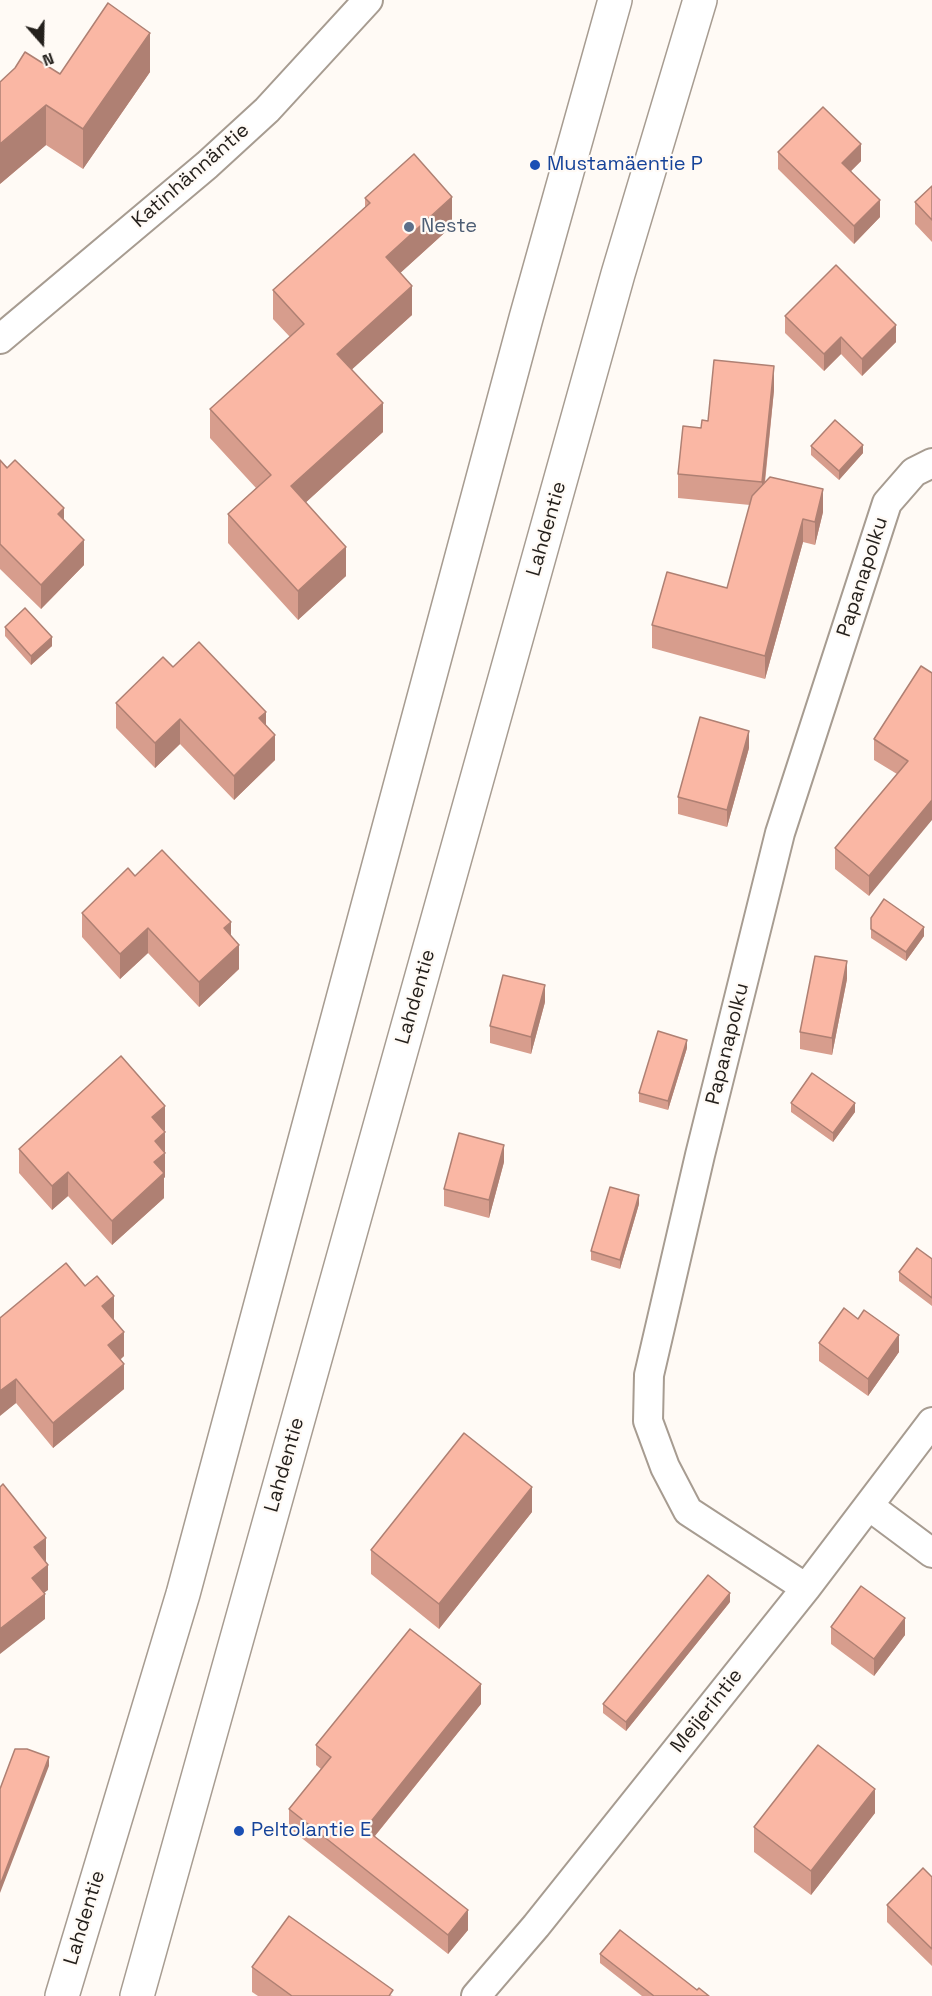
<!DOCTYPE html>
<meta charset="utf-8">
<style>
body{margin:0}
#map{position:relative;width:932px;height:1996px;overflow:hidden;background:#fffaf5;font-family:"Space Grotesk",sans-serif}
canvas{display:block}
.north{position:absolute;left:12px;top:12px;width:60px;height:60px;-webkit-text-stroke:4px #fffaf5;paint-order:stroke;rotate:160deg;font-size:16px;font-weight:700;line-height:24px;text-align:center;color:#231f1b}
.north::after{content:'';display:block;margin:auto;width:21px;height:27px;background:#231f1b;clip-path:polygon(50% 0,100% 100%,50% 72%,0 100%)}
</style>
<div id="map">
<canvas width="932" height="1996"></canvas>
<div class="north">N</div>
</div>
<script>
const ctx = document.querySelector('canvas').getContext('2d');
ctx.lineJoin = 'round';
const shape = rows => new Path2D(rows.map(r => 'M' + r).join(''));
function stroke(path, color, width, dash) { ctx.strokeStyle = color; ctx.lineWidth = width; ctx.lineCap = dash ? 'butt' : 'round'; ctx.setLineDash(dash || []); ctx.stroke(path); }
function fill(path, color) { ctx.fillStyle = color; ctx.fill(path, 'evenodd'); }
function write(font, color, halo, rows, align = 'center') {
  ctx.font = font + ' "Space Grotesk",sans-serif'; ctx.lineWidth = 4.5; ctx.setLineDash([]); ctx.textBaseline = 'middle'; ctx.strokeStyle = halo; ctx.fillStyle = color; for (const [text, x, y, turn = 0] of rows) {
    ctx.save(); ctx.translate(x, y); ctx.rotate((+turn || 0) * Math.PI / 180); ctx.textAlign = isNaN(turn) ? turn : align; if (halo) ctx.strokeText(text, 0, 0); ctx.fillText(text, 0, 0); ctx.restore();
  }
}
const minor = shape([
 [0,339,207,165,267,110,368,0],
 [869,1506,932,1553],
 [806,1588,688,1511,665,1467,648,1421,649,1375,700,1155,780,833,887,503,914,472,932,463],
 [476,1996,536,1926,806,1588,932,1422]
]);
const secondary = shape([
 [62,1996,183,1594,526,318,615,0],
 [137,1996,618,274,700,0]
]);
const wall = shape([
 [150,72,83,169,46,145,0,184,60,74],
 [778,152,861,161,851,171,880,217,854,244,778,169],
 [932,186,932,242,915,224,915,202],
 [365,198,452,226,400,273,412,315,352,369,383,432,306,502,346,576,298,620,228,543,228,514,256,488,210,438,210,409,290,337,273,319,273,290,365,207],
 [785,316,896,342,862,376,841,354,824,371,785,333],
 [774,390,765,483,823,512,815,545,803,542,765,679,652,648,652,625,727,588,750,505,678,498,678,474,701,428,708,421],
 [811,446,863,453,839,480,811,455],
 [0,460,64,520,84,565,41,609,0,569],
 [5,627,52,646,31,665,5,636],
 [173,667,266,725,275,760,234,800,180,744,155,768,116,728,116,703],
 [932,673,869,896,835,869,835,848,897,774,874,760,874,739],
 [749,748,727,827,678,814,678,797],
 [135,876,231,935,239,969,199,1007,148,953,120,979,82,937,82,913],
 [871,918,924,936,906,961,871,938],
 [847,979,832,1055,800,1049,800,1032],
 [545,1002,531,1054,490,1043,490,1026],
 [687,1048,668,1110,639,1102,639,1093],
 [791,1103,855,1112,833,1142,791,1112],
 [165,1130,164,1131,165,1132,165,1177,164,1178,164,1198,112,1245,68,1196,52,1210,19,1173,19,1149],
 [504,1162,489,1218,444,1206,444,1189],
 [639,1204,620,1269,591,1260,591,1251],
 [932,1259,932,1306,899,1281,899,1272],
 [0,1318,114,1320,124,1356,120,1360,124,1389,53,1448,16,1403,0,1415],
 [819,1343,899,1352,868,1396,819,1361],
 [532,1512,439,1629,371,1574,371,1550],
 [730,1602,626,1731,603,1713,603,1704],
 [831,1627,905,1635,874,1676,831,1644],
 [481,1704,375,1836,468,1930,448,1954,289,1828,289,1809,321,1769,316,1765,316,1745],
 [875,1813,811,1895,754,1852,754,1827],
 [932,1877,932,1966,887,1922,887,1905],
 [600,1954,697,1990,709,1996,642,1996,600,1963],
 [252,1967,393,1996,258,1996,252,1992]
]);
const shadedWall = shape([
 [150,33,150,72,83,169,83,129],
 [46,105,46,145,0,184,0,144],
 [861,144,861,161,842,180,842,163],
 [452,197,452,226,386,286,386,257],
 [880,200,880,217,854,244,854,226],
 [412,286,412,315,337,383,337,354],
 [896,325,896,342,862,376,862,359],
 [841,337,841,354,824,371,824,354],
 [774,366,774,390,762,507,762,482],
 [383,403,383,432,291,516,291,486],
 [863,445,863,453,839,480,839,471],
 [823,489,823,512,815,545,815,522],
 [64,508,64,533,58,514],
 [803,519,803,542,765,679,765,656],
 [84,540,84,565,41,609,41,585],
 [346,547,346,576,298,620,298,591],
 [52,637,52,646,31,665,31,656],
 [266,712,266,736,259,718],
 [180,719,180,744,155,768,155,743],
 [749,731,749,748,727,827,727,810],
 [275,735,275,760,234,800,234,776],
 [932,800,932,820,869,896,869,876],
 [231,922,231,946,224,928],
 [924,927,924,936,906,961,906,952],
 [148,928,148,953,120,979,120,954],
 [239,945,239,969,199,1007,199,982],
 [847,961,847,979,832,1055,832,1038],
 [545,985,545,1002,531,1054,531,1037],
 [687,1040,687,1048,668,1110,668,1101],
 [855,1103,855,1112,833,1142,833,1133],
 [165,1106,165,1130,152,1142,152,1117],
 [165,1132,165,1177,164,1178,164,1198,112,1245,112,1221,155,1141],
 [504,1145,504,1162,489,1218,489,1200],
 [68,1172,68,1196,52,1210,52,1186],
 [639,1195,639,1204,620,1269,620,1260],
 [114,1296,114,1321,102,1306],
 [124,1332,124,1356,108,1370,108,1345],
 [899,1335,899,1352,868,1396,868,1379],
 [124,1364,124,1389,53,1448,53,1423],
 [16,1379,16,1403,0,1416,0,1391],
 [532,1487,532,1512,439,1629,439,1604],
 [46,1538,46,1563,34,1547],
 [48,1565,48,1590,32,1602,32,1578],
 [730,1593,730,1602,626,1731,626,1722],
 [45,1594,45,1619,0,1654,0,1629],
 [905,1618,905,1635,874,1676,874,1659],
 [481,1684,481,1704,365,1848,365,1829],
 [49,1757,49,1766,0,1893,0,1885],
 [875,1789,875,1813,811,1895,811,1871],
 [468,1910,468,1930,448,1954,448,1935]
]);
const building = shape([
 [108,3,150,33,83,129,46,105,0,144,0,82,15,68,25,52,60,74,108,3],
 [823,107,861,144,842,163,880,200,854,226,778,152,823,107],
 [414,154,452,197,386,257,412,286,337,354,383,403,291,486,346,547,298,591,228,514,271,475,210,409,304,324,273,290,370,203,365,198,414,154],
 [932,186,932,220,915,202,932,186],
 [836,265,896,325,862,359,841,337,824,354,785,316,836,265],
 [714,360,774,366,762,482,678,474,683,426,701,428,702,420,708,421,714,360],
 [835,420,863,445,839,471,811,446,835,420],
 [0,460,7,468,15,460,64,508,58,514,84,540,41,585,0,544,0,460],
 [770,477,823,489,815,522,803,519,765,656,652,625,667,572,727,588,752,496,770,477],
 [25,608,52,637,31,656,5,627,25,608],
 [199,642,266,712,259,718,275,735,234,776,180,719,155,743,116,703,163,657,173,667,199,642],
 [921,666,932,673,932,800,869,876,835,848,908,761,874,739,921,666],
 [700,717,749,731,727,810,678,797,700,717],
 [162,850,231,922,224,928,239,945,199,982,148,928,120,954,82,913,128,868,135,876,162,850],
 [884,899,924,927,906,952,871,929,871,918,884,899],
 [815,956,847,961,832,1038,800,1032,815,956],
 [503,975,545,985,531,1037,490,1026,503,975],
 [658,1031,687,1040,668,1101,639,1093,658,1031],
 [121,1056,165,1106,152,1117,165,1132,155,1141,165,1153,154,1162,164,1173,112,1221,68,1172,52,1186,19,1149,121,1056],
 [812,1073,855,1103,833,1133,791,1103,812,1073],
 [459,1133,504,1145,489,1200,444,1189,459,1133],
 [610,1187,639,1195,620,1260,591,1251,610,1187],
 [917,1248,932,1259,932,1298,899,1272,917,1248],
 [66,1263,85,1286,97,1276,114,1296,102,1306,124,1332,108,1345,124,1364,53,1423,16,1379,0,1391,0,1318,66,1263],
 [844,1308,858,1319,864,1310,899,1335,868,1379,819,1343,844,1308],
 [464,1433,532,1487,439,1604,371,1550,464,1433],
 [3,1484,46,1538,34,1547,48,1565,32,1578,45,1594,0,1629,0,1487,3,1484],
 [708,1575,730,1593,626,1722,603,1704,708,1575],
 [861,1586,905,1618,874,1659,831,1627,861,1586],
 [410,1629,481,1684,365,1829,468,1910,448,1935,289,1809,331,1757,316,1745,410,1629],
 [818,1745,875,1789,811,1871,754,1827,818,1745],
 [15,1749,27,1749,49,1757,0,1885,0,1789,15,1749],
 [923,1868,932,1877,932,1949,887,1905,923,1868],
 [289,1916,393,1990,389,1996,292,1996,252,1967,289,1916],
 [620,1930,697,1990,699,1988,709,1996,654,1996,600,1954,620,1930]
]);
const markers = [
 [535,165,6,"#1a4fb4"],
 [409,227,6,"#5c6f8a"],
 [239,1831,6,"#1a4fb4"]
];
const transitNames = [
 ["Mustamäentie P",547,165],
 ["Peltolantie E",251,1831]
];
const streetNames = [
 ["Katinhännäntie",191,176,-41],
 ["Lahdentie",547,529,-74],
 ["Papanapolku",863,577,-72],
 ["Lahdentie",416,997,-74],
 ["Papanapolku",728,1044,-76],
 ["Lahdentie",285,1465,-74],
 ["Meijerintie",707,1711,-51],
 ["Lahdentie",85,1918,-73]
];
const serviceNames = [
 ["Neste",421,227]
];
stroke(minor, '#a79c91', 32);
stroke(secondary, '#a79c91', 36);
stroke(minor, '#fff', 28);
stroke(secondary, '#fff', 33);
fill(wall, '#d79d8d');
fill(shadedWall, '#af8073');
fill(building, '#fab7a4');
stroke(building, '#af8073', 1.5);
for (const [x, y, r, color] of markers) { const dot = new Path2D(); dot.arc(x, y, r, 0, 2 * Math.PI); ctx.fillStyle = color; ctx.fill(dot); stroke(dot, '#fffaf5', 2); }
write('20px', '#164399', '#fffaf5', transitNames, 'left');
write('20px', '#231f1b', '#fffaf5', streetNames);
write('20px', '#4e5e75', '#fffaf5', serviceNames, 'left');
</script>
